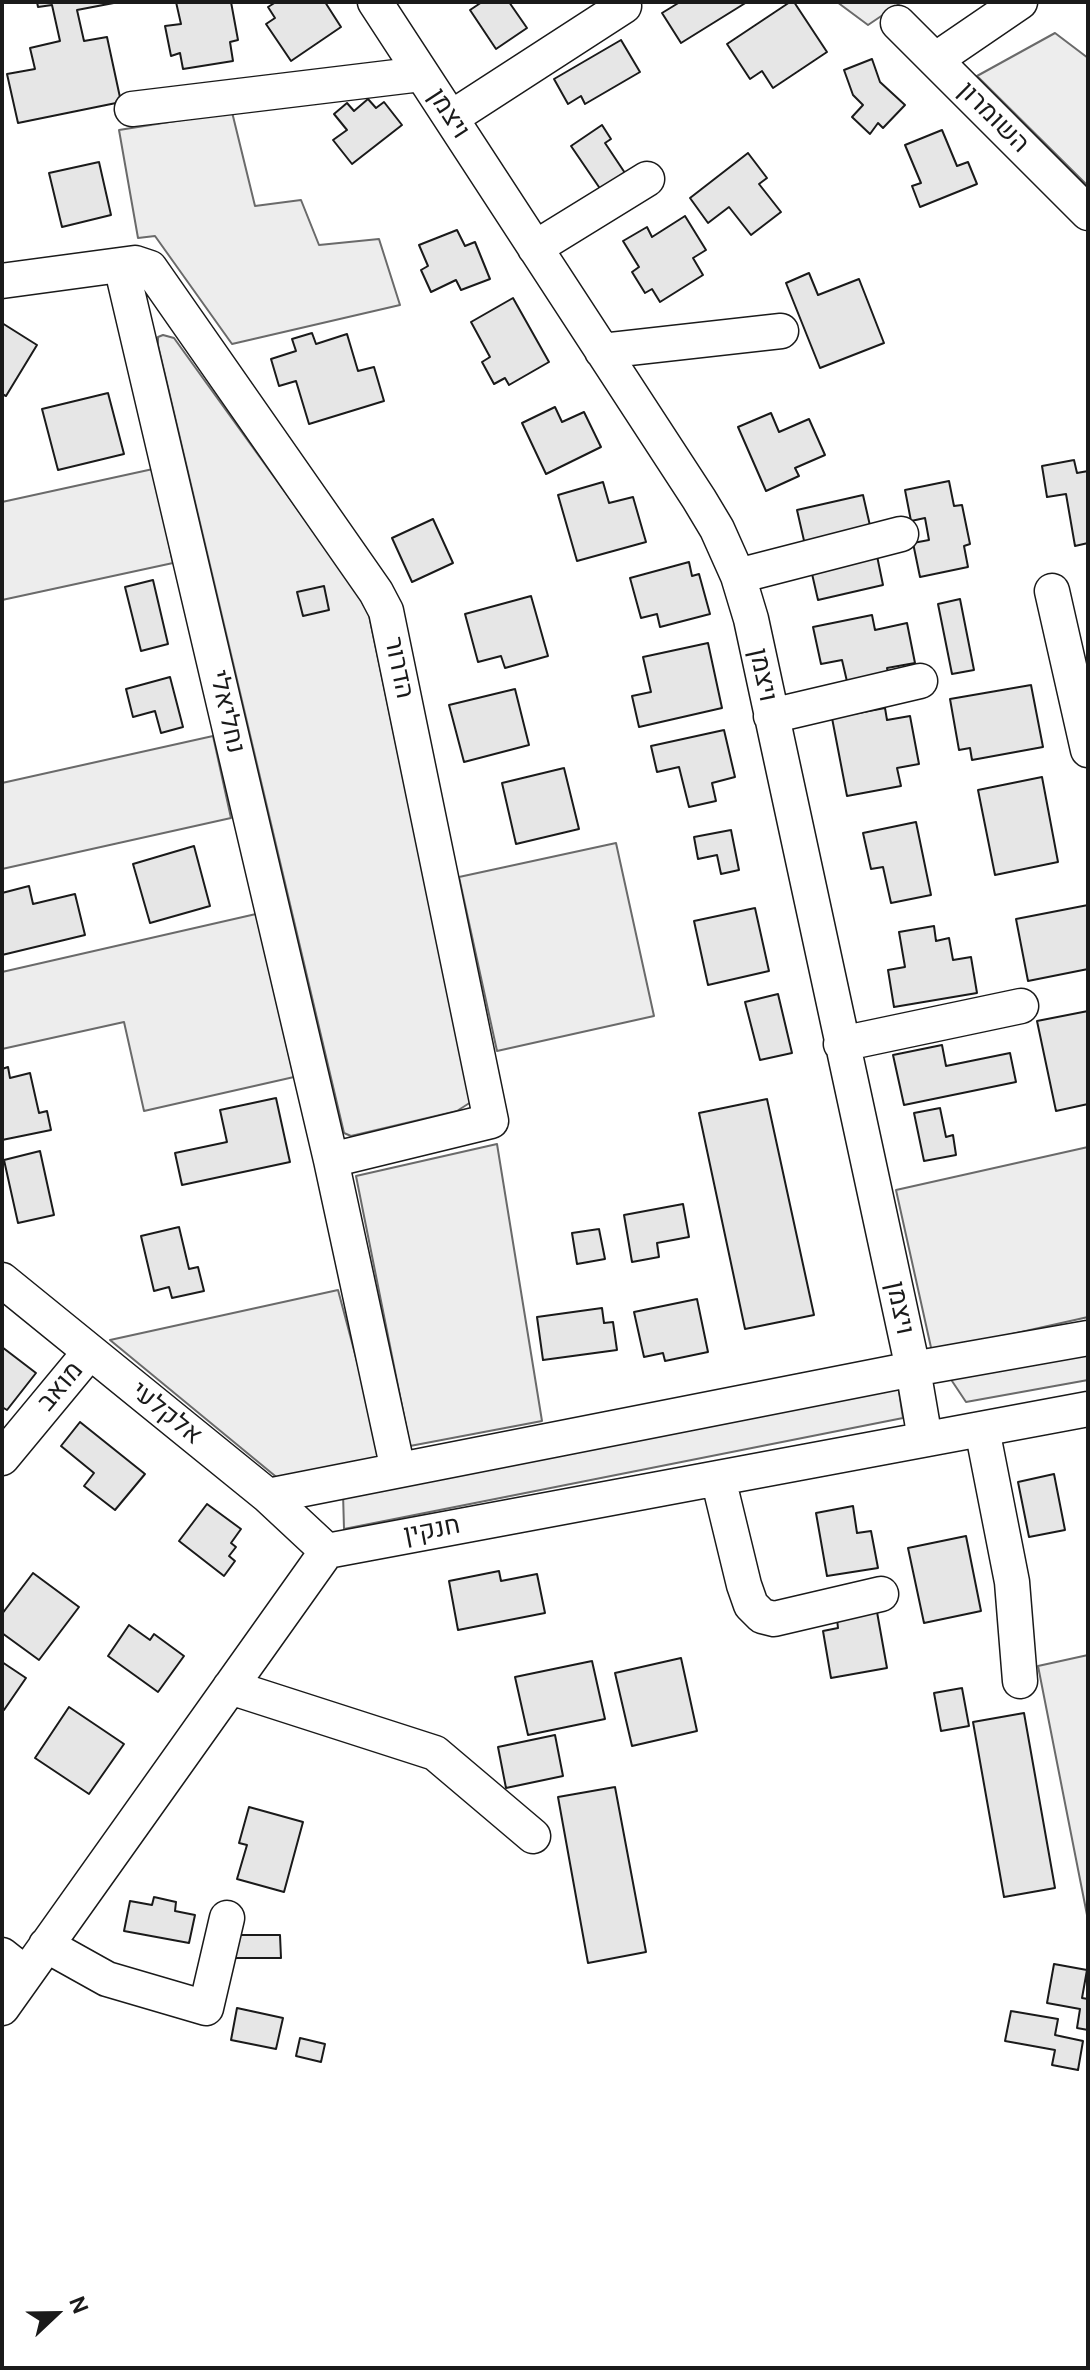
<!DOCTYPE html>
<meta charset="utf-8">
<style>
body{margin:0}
#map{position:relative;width:1090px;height:2370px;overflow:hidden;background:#fff;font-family:"DM Sans",sans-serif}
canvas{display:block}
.frame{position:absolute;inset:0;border:4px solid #1a1a1a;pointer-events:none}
.north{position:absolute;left:16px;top:2274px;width:80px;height:80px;-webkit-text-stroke:6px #fff;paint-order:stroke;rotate:68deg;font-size:22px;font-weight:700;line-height:32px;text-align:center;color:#1a1a1a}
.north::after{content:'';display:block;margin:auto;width:28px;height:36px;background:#1a1a1a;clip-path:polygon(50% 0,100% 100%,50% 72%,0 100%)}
</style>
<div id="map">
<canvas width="1090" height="2370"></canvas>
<div class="frame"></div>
<div class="north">N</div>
</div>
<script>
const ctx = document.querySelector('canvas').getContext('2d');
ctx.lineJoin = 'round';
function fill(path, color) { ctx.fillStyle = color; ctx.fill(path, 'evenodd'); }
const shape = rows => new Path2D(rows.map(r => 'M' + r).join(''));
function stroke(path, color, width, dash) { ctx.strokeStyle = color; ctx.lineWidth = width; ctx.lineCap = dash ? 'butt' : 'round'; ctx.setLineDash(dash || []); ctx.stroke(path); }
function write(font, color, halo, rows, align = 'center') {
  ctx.font = font + ' "DM Sans",Heebo,sans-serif'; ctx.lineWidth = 6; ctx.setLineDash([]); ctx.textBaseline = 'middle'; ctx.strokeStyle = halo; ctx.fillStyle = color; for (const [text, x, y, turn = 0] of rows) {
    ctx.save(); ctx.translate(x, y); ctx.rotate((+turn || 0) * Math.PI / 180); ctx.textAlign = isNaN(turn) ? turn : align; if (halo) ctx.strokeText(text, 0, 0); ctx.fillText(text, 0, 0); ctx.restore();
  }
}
const built = shape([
 [837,2,902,2,868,25,837,2],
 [1055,33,1088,58,1088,186,977,76,1055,33],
 [232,112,255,206,301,200,319,245,379,239,400,305,232,344,155,236,138,238,119,130,232,112],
 [163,335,174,338,357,592,369,615,471,1102,457,1111,351,1136,344,1133,158,345,158,337,163,335],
 [153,469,173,563,2,600,2,502,153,469],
 [213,736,231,818,2,869,2,783,213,736],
 [616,843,654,1016,497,1051,459,877,616,843],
 [256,914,294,1077,144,1111,124,1022,2,1049,2,972,256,914],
 [497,1144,542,1421,410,1446,356,1176,497,1144],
 [1088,1147,1088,1317,932,1352,896,1190,1088,1147],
 [338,1290,384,1463,280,1480,110,1340,338,1290],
 [1088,1350,1088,1380,966,1402,948,1375,1088,1350],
 [898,1385,903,1418,344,1529,343,1493,898,1385],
 [1088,1655,1088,1920,1038,1666,1088,1655]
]);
const building = shape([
 [37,2,119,2,77,10,84,41,107,37,121,102,18,123,7,74,35,69,30,48,60,41,52,5,38,7,37,2],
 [176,2,231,2,238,40,230,42,233,61,183,69,180,53,171,56,165,26,181,24,176,2],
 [276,2,325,2,341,27,291,61,266,24,275,18,268,7,276,2],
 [482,2,509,2,527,28,496,49,470,10,482,2],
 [680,2,747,2,681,43,662,13,680,2],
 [790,2,794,2,827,52,773,88,762,71,750,79,727,44,790,2],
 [621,40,640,72,585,104,581,96,568,104,554,79,621,40],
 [872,59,880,82,905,105,883,128,878,123,870,134,852,117,863,105,853,95,844,70,872,59],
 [368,99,376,108,384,102,402,125,352,164,333,140,347,130,334,114,347,103,354,111,368,99],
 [602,125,611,139,605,143,625,173,601,190,571,146,602,125],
 [942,130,957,166,968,162,977,184,920,207,912,186,921,183,905,145,942,130],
 [748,153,767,178,759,184,781,212,751,235,729,207,708,223,690,198,748,153],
 [99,162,111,215,62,227,49,173,99,162],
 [685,216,706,250,693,258,703,275,660,302,652,289,645,293,632,272,639,267,623,241,647,227,652,237,685,216],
 [457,230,465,246,475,242,490,279,461,290,456,280,431,292,421,270,428,266,419,245,457,230],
 [809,273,818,295,859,279,884,343,820,368,786,283,809,273],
 [513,298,549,362,509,385,505,378,494,384,482,362,490,357,471,322,513,298],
 [2,323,37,345,6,396,2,394,2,323],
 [312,333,316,344,347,334,358,371,374,367,384,401,309,424,296,381,279,386,271,359,296,351,292,339,312,333],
 [108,393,124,454,58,470,42,409,108,393],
 [555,407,562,422,584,412,601,447,546,474,522,423,555,407],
 [771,413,779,432,809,419,825,455,795,468,799,476,766,491,738,427,771,413],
 [1074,460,1077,473,1088,471,1088,543,1075,546,1066,494,1047,497,1042,466,1074,460],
 [949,481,954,506,962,505,970,544,964,546,968,567,920,577,913,543,929,540,925,518,911,521,905,490,949,481],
 [603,482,609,503,633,497,646,542,577,561,558,495,603,482],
 [863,495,871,530,805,545,797,510,863,495],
 [433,519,453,563,412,582,392,538,433,519],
 [876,551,883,585,818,600,810,565,876,551],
 [689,562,692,576,699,574,710,614,660,627,657,614,641,618,630,578,689,562],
 [153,580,168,644,141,651,125,587,153,580],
 [324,586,329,610,303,616,297,592,324,586],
 [531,596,548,656,505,668,501,656,478,662,465,614,531,596],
 [960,599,974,670,952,674,938,604,960,599],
 [872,615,875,630,907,623,915,663,887,668,890,682,849,690,842,660,821,664,813,627,872,615],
 [708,643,722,708,639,727,632,696,651,692,643,657,708,643],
 [170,677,183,727,161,733,155,711,133,717,126,689,170,677],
 [1031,685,1043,747,972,760,970,748,959,750,950,699,1031,685],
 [515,689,529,745,464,762,449,705,515,689],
 [885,708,887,720,910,716,919,764,897,768,901,786,847,796,832,718,885,708],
 [724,730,735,777,712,783,716,801,689,807,679,767,657,772,651,746,724,730],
 [564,768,579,829,516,844,502,783,564,768],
 [1042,777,1058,862,995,875,978,790,1042,777],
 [916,822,931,895,891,903,883,867,871,869,863,833,916,822],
 [731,830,739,870,721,874,717,855,698,859,694,837,731,830],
 [194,846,210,906,150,923,133,864,194,846],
 [29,886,33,904,75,894,85,935,2,955,2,893,29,886],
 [1088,905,1088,969,1028,981,1016,919,1088,905],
 [755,908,769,971,708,985,694,921,755,908],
 [934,926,936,941,949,938,953,960,971,957,977,993,894,1007,888,970,905,967,899,932,934,926],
 [778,994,792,1053,760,1060,745,1002,778,994],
 [1088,1011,1088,1104,1056,1111,1037,1021,1088,1011],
 [942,1045,946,1066,1010,1053,1016,1082,904,1105,893,1055,942,1045],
 [8,1067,10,1078,30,1073,39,1113,47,1111,51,1130,2,1140,2,1069,8,1067],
 [276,1098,290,1162,182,1185,175,1153,227,1142,220,1110,276,1098],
 [767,1099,814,1315,745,1329,699,1113,767,1099],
 [940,1108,946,1137,953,1135,956,1155,924,1161,914,1113,940,1108],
 [40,1151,54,1215,18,1223,4,1160,40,1151],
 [683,1204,689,1237,657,1243,659,1257,632,1262,624,1215,683,1204],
 [179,1227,189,1269,198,1267,204,1291,172,1298,169,1287,154,1291,141,1236,179,1227],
 [599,1229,605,1259,577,1264,572,1233,599,1229],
 [697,1299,708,1352,665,1361,663,1353,644,1357,634,1312,697,1299],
 [602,1308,604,1323,613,1322,617,1350,543,1360,537,1317,602,1308],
 [2,1347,36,1373,7,1410,2,1407,2,1347],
 [80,1422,145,1474,115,1510,84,1486,94,1473,61,1446,80,1422],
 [1054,1474,1065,1530,1029,1537,1018,1482,1054,1474],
 [207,1504,241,1529,231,1543,236,1547,229,1556,235,1561,224,1576,179,1541,207,1504],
 [853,1506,857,1533,871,1531,878,1568,827,1576,816,1513,853,1506],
 [966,1536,981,1611,924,1623,908,1548,966,1536],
 [499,1571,501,1581,537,1574,545,1613,458,1630,449,1581,499,1571],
 [33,1573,79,1607,39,1660,2,1633,2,1614,33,1573],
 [877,1612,887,1668,831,1678,823,1631,838,1628,837,1619,877,1612],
 [129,1625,150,1640,154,1634,184,1656,158,1692,108,1656,129,1625],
 [681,1658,697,1731,632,1746,615,1673,681,1658],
 [592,1661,605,1719,528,1735,515,1677,592,1661],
 [2,1662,26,1678,4,1710,2,1708,2,1662],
 [962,1688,969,1726,941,1731,934,1693,962,1688],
 [69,1707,124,1744,89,1794,35,1758,69,1707],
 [1024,1713,1055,1888,1004,1897,973,1722,1024,1713],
 [555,1735,563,1776,506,1788,498,1747,555,1735],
 [615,1787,646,1952,588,1963,558,1797,615,1787],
 [249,1807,303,1822,284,1892,237,1879,247,1845,239,1843,249,1807],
 [154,1897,176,1902,175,1911,195,1915,189,1943,124,1931,130,1901,152,1905,154,1897],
 [232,1935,280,1935,281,1958,233,1958,232,1935],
 [1054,1964,1087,1970,1082,1998,1088,1999,1088,2030,1077,2028,1080,2009,1047,2003,1054,1964],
 [237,2008,283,2018,276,2049,231,2040,237,2008],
 [1011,2011,1058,2019,1055,2035,1083,2041,1078,2070,1052,2065,1055,2050,1005,2041,1011,2011],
 [300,2038,325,2044,321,2062,296,2056,300,2038]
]);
const minor = shape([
 [375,2,699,499,717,529,738,576,751,619,913,1369,925,1439],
 [898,23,1088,213],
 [935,60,1020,2],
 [132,109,421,74],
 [451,118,624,6],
 [535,248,647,179],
 [121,265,331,1160,398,1470],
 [2,281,135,263,150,268,376,592,386,611,491,1121,331,1160],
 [602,351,781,331],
 [738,576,901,534],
 [1052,591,1088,750],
 [771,716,920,681],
 [841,1044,1021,1006],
 [2,1280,268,1496,327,1551],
 [982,1429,1012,1582,1020,1681],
 [2,1458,89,1353],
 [718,1478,744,1585,751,1605,762,1616,774,1619,881,1594],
 [268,1496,913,1369,1088,1338],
 [230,1687,435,1753,533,1836],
 [46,1945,107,1979,206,2008,227,1918],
 [2,1955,26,1974],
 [2,2008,327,1551,1088,1409]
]);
const streetNames = [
 ["ויצמן",448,114,57],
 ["השומרון",993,118,45],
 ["הדרור",398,668,78],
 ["ויצמן",762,675,78],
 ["נחליאלי",226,712,77],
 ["ויצמן",899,1308,78],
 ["מואב",61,1387,-50],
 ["אלקלעי",166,1414,39],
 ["חנקין",432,1531,-11]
];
fill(built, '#ededed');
stroke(built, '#6a6a6a', 2);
fill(building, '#e6e6e6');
stroke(building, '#1a1a1a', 2);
stroke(minor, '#1a1a1a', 37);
stroke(minor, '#fff', 34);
write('26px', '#1a1a1a', '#fff', streetNames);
</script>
